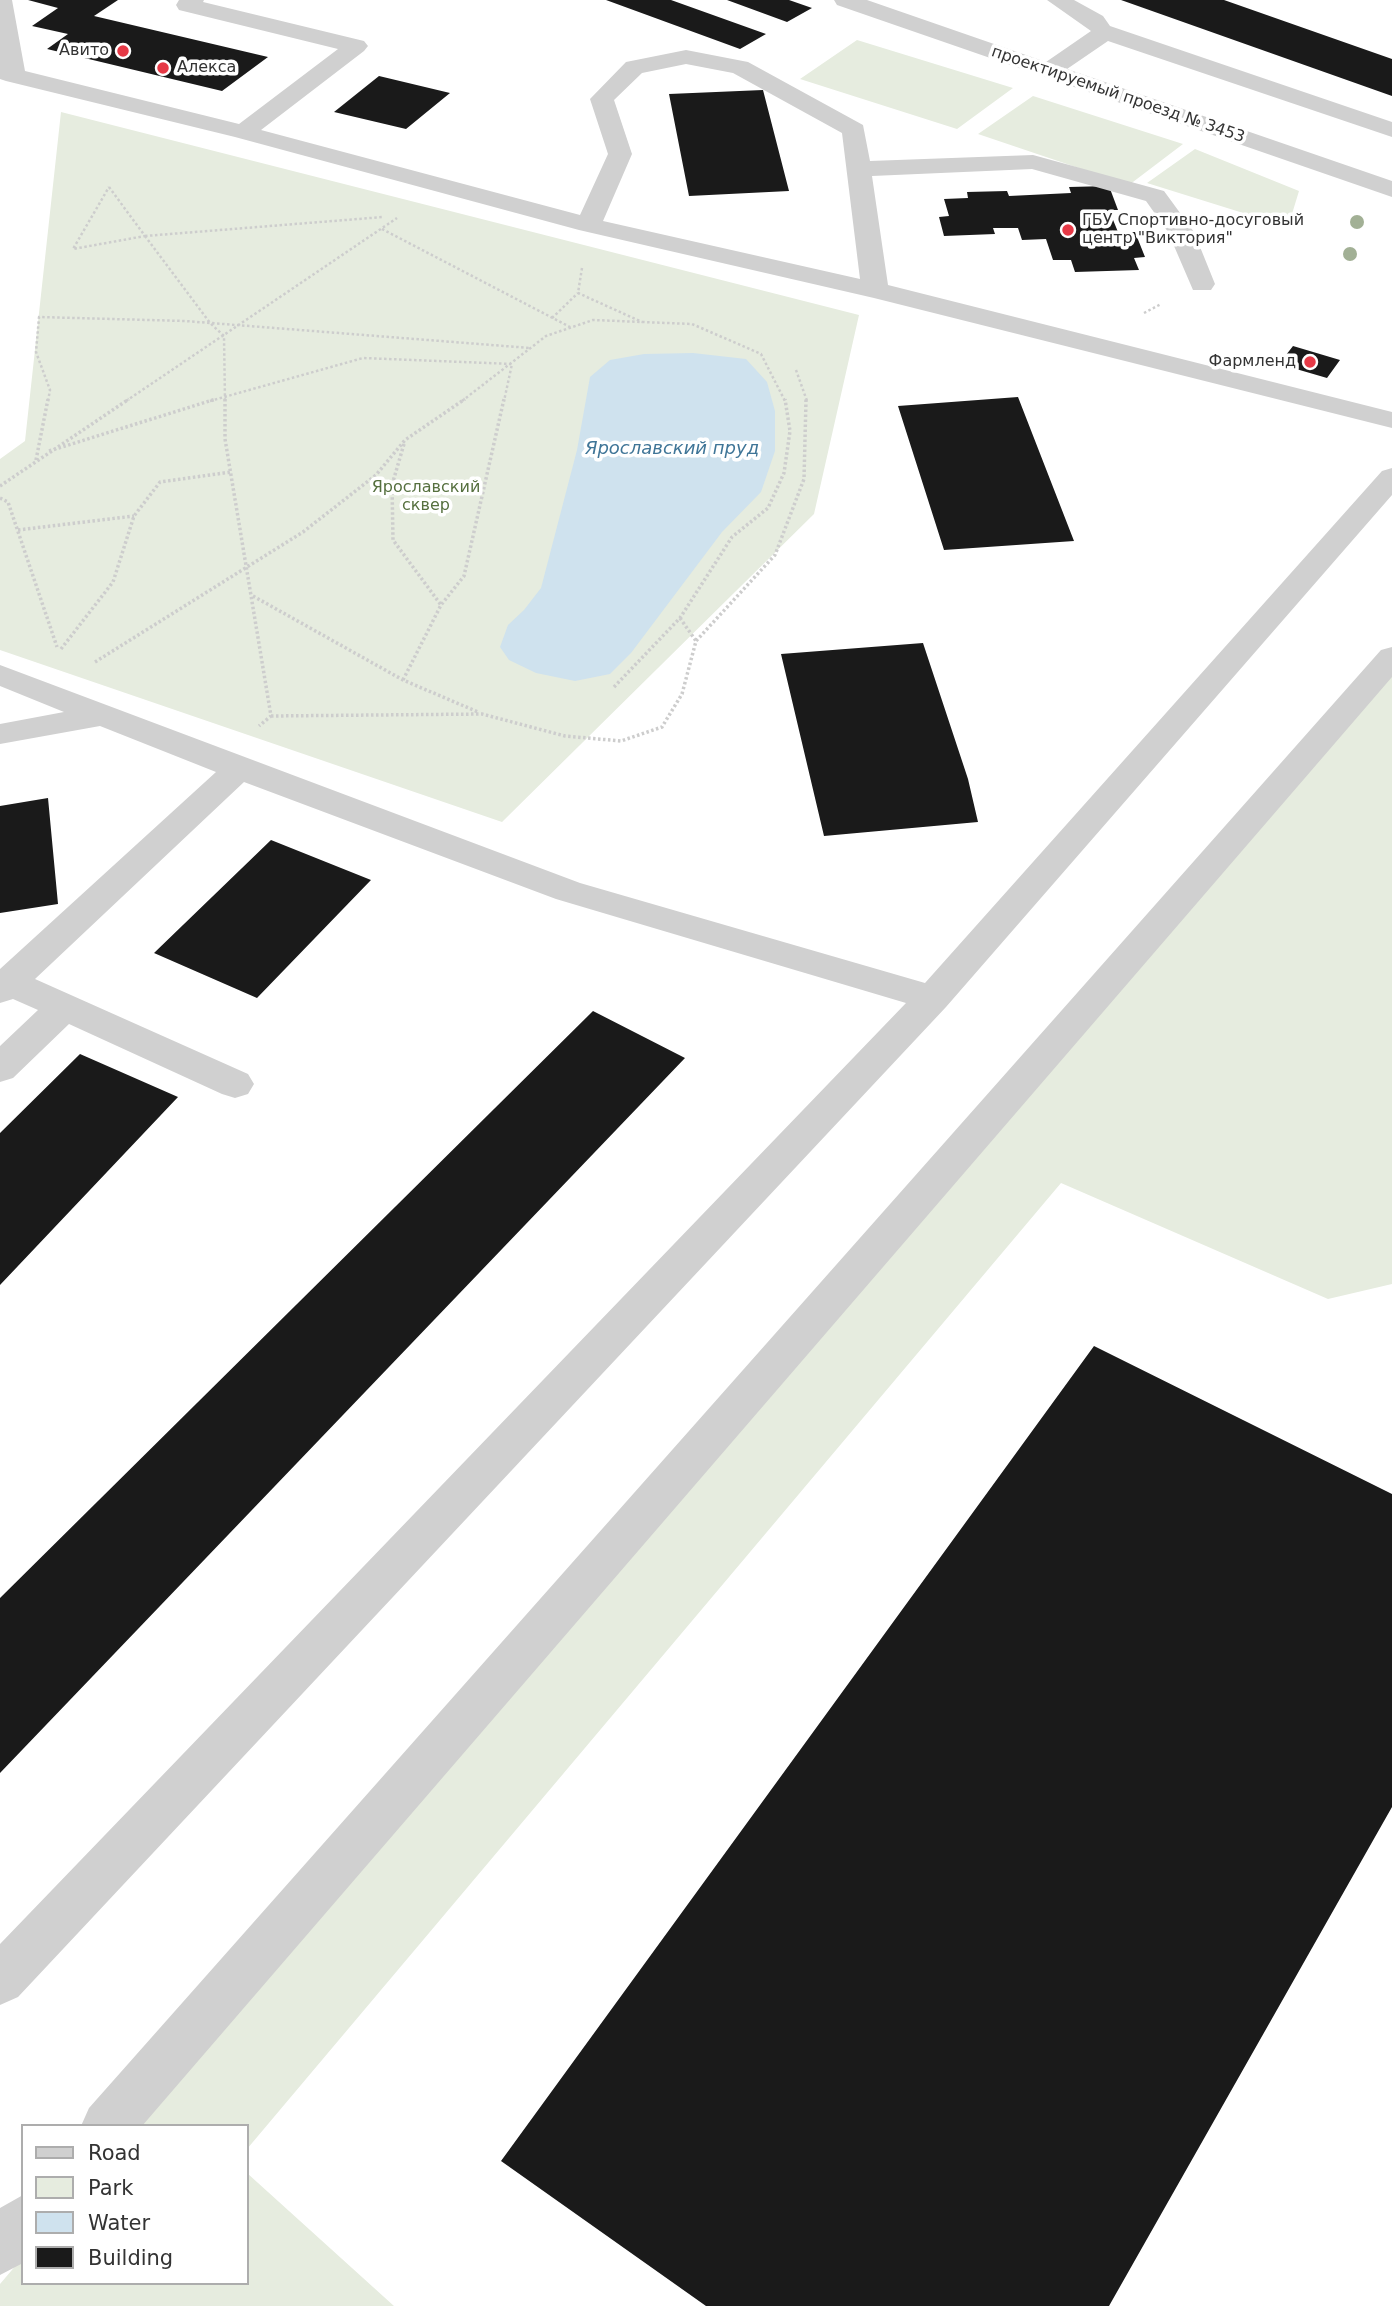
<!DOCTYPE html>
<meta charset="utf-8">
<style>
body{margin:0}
#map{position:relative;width:1392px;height:2306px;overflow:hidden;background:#fff;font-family:"DejaVu Sans",sans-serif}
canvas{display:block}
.legend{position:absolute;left:21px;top:2124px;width:228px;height:161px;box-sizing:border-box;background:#fff;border:2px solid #adadad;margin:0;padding:9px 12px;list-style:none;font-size:21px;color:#333}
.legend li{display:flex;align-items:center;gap:14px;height:35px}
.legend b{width:35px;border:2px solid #adadad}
</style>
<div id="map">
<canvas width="1392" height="2306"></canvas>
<ul class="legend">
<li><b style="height:9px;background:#d0d0d0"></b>Road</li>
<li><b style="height:19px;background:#e6ecdf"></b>Park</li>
<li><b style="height:19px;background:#cfe2ee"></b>Water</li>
<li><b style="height:19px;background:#1a1a1a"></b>Building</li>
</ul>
</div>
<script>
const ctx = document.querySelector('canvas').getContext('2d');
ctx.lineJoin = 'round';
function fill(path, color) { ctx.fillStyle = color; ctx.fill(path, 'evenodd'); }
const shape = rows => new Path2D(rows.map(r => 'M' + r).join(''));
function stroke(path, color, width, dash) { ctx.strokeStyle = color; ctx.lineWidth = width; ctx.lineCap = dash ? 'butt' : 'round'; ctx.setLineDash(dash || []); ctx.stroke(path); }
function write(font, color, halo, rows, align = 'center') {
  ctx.font = font + ' "DejaVu Sans",sans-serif'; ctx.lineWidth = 7; ctx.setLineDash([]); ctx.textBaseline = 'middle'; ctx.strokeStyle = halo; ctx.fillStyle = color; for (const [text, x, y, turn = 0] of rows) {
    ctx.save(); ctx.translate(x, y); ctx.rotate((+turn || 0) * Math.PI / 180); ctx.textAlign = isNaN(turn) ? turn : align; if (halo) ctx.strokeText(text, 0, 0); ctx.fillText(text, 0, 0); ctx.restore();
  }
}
const green = shape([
 [857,40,1013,88,957,129,800,79],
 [1033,96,1183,144,1129,185,978,134],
 [61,112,859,315,814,514,502,822,0,650,0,459,25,441],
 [1195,149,1299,191,1288,227,1147,183],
 [1392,666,1392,1284,1328,1299,1061,1183,247,2149,247,2126,137,2126],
 [247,2173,394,2306,0,2306,0,2284,23,2257,23,2283,247,2283]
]);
const water = shape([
 [693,353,746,359,767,382,775,411,775,451,761,492,722,532,631,653,610,674,575,681,536,673,509,660,500,647,508,625,524,610,541,588,577,450,590,377,610,360,644,354]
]);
const building = shape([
 [28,0,118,0,94,16,268,57,222,91,47,49,68,34,32,26,58,8],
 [606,0,671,0,766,34,740,49],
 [727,0,789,0,812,8,787,22],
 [1121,0,1224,0,1392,59,1392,96],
 [379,76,450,93,406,129,334,112],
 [763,90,789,191,689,196,669,94],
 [1109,186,1118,210,1109,210,1118,232,1135,232,1145,257,1134,258,1139,270,1075,272,1071,260,1053,260,1046,239,1022,240,1018,228,993,228,995,234,944,236,939,217,949,216,944,199,968,198,967,192,1007,191,1009,196,1071,193,1069,187],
 [1293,346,1340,360,1327,378,1279,364],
 [1018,397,1074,541,944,550,898,406],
 [923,643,968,779,978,822,824,836,781,654],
 [48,798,58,904,0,913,0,806],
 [271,840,371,880,257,998,154,953],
 [593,1011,685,1058,0,1773,0,1598],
 [80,1054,178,1097,0,1285,0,1133],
 [1094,1346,1392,1494,1392,1807,1109,2306,706,2306,501,2161]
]);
const pathFar1 = shape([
 [109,187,145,236,73,249,109,187],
 [382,229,570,327],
 [145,236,210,323,224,336,225,401],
 [145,236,383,217],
 [582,268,578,293,642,322],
 [1144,313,1161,304],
 [552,318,578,293],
 [796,370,807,401],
 [48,401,50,390,36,352,39,317,185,321,530,348],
 [126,401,397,218],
 [210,401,363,358,512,364,504,401],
 [462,401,546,336,593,320,692,324,761,354,785,401]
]);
const path = shape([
 [225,399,225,439,271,716,259,726],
 [404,444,392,485,393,540,441,605],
 [49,451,216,399],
 [36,460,48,399],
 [0,486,129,399],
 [0,498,8,502,57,647],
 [18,530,134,516],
 [253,596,403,680,478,712],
 [680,618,696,641],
 [61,649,113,582,134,516,160,482,231,472],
 [95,662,303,532,376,475,405,440,465,399],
 [403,680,441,605,464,576,504,399],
 [614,687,680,618,732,537,768,508,784,473,790,431,785,399],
 [271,716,482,714,565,736,621,741,662,727,682,694,696,641,775,555,804,479,806,399]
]);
const minor = shape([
 [0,0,12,0,25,71,239,124,338,49,179,10,176,5,179,0,204,0,203,2,364,41,368,46,364,51,261,130,580,215,608,154,590,99,626,62,686,50,748,62,863,125,870,161,1033,155,1164,191,1194,232,1215,284,1211,290,1193,290,1168,232,1146,201,1032,169,872,176,888,285,1392,412,1392,428,874,298,579,230,235,137,6,81,0,79,0,0],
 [686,64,733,73,842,133,860,279,603,221,632,154,614,100,642,73,686,64],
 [834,0,867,0,1046,62,1091,31,1047,0,1074,0,1103,16,1110,26,1392,122,1392,137,1108,41,1067,69,1392,181,1392,197,837,5,834,0],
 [1392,468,1392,495,946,1007,18,1997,0,2005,0,1944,906,1003,556,899,244,782,35,979,248,1074,254,1084,248,1094,235,1098,222,1094,69,1024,13,1078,0,1082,0,1046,38,1010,13,999,0,1003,0,969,216,772,100,726,0,744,0,724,64,712,0,686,0,665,580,883,925,983,1382,471,1392,468],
 [1392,647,1392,677,142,2126,81,2126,89,2108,1381,650,1392,647],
 [23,2195,23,2263,0,2275,0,2208,23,2195]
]);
const trees = [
 [1357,222],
 [1350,254]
];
const markers = [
 [123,51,7,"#e63946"],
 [163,68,7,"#e63946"],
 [1068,230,7,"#e63946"],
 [1310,362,7,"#e63946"]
];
const farPoinames = [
 ["Авито",109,51],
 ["Алекса",177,68,"left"],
 ["ГБУ Спортивно-досуговый",1082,221,"left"],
 ["центр \"Виктория\"",1082,239,"left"],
 ["Фармленд",1296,362]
];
const farStreetnames = [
 ["проектируемый проезд № 3453",1118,95,19]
];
const farParknames = [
 ["Ярославский",426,488],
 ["сквер",426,506]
];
const farWaternames = [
 ["Ярославский пруд",672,449]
];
fill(green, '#e6ecdf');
fill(water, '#cfe2ee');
fill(building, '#1a1a1a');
stroke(pathFar1, '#cdcdcd', 2.5, [2.5, 2.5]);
stroke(path, '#cdcdcd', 3.5, [2.5, 2.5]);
fill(minor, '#d0d0d0');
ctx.fillStyle = '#a2b095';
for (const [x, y] of trees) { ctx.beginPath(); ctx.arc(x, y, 7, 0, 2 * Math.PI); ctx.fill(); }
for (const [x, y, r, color] of markers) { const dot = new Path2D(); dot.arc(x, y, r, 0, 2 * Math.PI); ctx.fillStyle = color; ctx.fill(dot); stroke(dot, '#fff', 2.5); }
write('16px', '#333', '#fff', farPoinames, 'right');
write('16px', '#333', '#fff', farStreetnames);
write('16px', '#56703f', '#fff', farParknames);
write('italic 18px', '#3f7597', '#fff', farWaternames);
</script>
